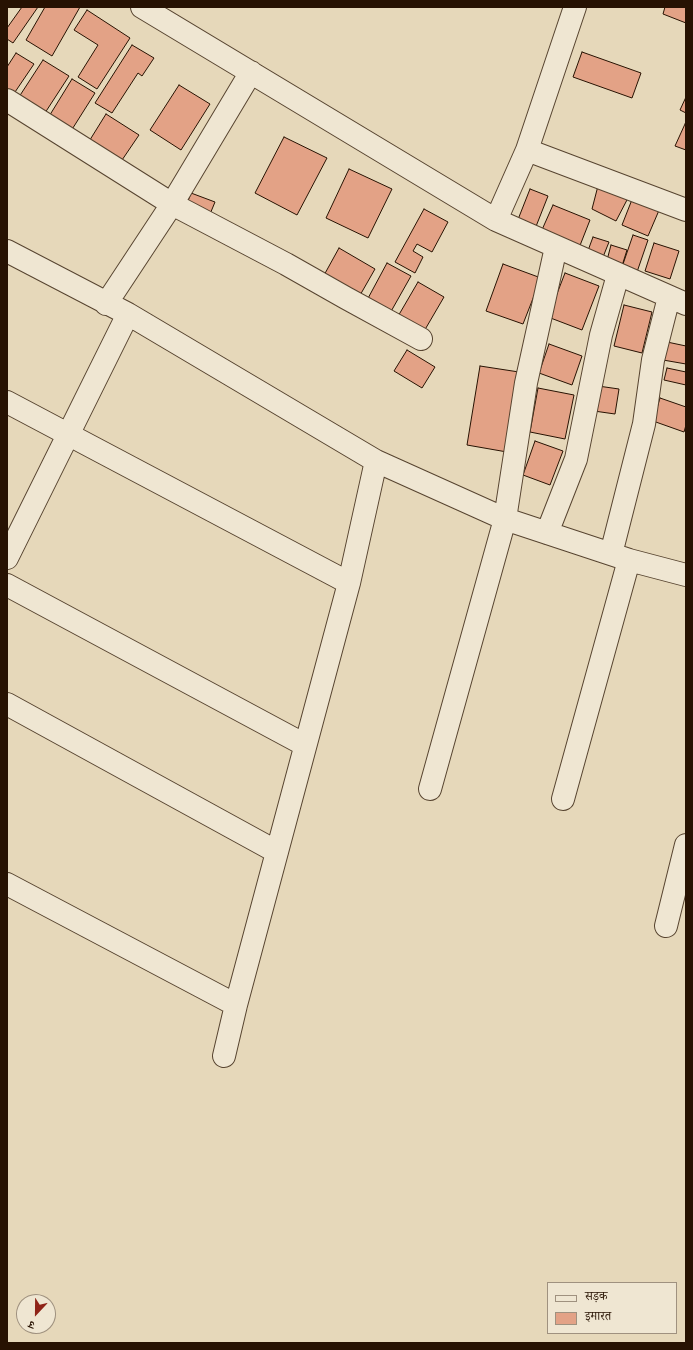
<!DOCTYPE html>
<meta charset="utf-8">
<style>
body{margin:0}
#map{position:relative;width:693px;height:1350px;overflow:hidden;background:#e6d8ba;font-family:"IM FELL Great Primer","Noto Serif Devanagari",serif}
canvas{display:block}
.frame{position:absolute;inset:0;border:8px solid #271202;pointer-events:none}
.legend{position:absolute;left:547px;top:1282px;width:130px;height:52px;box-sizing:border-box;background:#efe6d2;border:1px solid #9f917f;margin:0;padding:5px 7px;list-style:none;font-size:12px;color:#271202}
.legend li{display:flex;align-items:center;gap:8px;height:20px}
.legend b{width:20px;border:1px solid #9f917f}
.north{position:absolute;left:16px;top:1294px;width:40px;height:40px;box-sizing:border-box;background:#efe6d2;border:1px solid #9f917f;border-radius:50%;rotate:202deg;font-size:11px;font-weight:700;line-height:16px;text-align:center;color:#271202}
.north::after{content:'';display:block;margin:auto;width:14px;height:18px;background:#8f2418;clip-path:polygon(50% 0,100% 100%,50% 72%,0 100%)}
</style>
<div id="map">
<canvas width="693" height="1350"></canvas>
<div class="frame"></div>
<ul class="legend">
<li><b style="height:5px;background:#efe6d2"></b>सड़क</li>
<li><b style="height:11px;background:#e3a286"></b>इमारत</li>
</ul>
<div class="north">उ</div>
</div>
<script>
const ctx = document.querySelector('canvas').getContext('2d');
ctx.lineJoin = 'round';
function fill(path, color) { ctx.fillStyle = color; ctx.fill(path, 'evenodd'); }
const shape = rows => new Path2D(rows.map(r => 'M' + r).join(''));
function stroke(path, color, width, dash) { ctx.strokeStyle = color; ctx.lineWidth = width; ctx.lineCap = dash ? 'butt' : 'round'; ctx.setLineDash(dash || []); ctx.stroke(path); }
const building = shape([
 [22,7,38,7,13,43,7,39,7,28,22,7],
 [45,7,80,7,52,56,26,40,45,7],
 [665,7,686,7,686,23,663,14,665,7],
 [87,10,130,38,97,89,78,77,98,45,74,30,87,10],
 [132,45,154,58,142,76,138,73,112,113,95,103,132,45],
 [582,52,641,73,632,98,573,77,582,52],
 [16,53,34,64,13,95,7,91,7,67,16,53],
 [43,60,69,76,43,116,17,100,43,60],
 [72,79,95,93,71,131,48,118,72,79],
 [179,85,210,104,181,150,150,130,179,85],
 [686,97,686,113,680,110,686,97],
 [106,114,139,135,120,163,88,143,106,114],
 [685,124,686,125,686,150,675,146,685,124],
 [284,137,327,158,297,215,255,193,284,137],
 [349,169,392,189,368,238,326,218,349,169],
 [599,182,628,198,616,221,592,209,599,182],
 [530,189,548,196,535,229,517,222,530,189],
 [191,193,215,202,208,219,185,209,191,193],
 [633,197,660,208,648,236,622,225,633,197],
 [553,205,590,220,579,248,541,232,553,205],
 [424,209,448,222,432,252,417,244,413,251,423,257,415,273,395,262,424,209],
 [633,235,648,240,637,272,622,267,633,235],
 [593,237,609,242,601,262,586,256,593,237],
 [654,243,679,251,670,279,645,271,654,243],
 [611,245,627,250,621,269,606,264,611,245],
 [339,248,375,269,359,297,323,277,339,248],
 [387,263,411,276,389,315,366,302,387,263],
 [503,264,541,278,523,324,486,311,503,264],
 [565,273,599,286,582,330,548,317,565,273],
 [418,282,444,297,423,333,397,318,418,282],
 [624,305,652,312,642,353,614,346,624,305],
 [667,342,686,346,686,364,663,360,667,342],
 [549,344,582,356,572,385,539,373,549,344],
 [407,350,435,367,422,388,394,371,407,350],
 [480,366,519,372,507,452,467,445,480,366],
 [667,368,686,372,686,385,664,380,667,368],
 [598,386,619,389,615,414,594,411,598,386],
 [538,388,574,395,565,439,530,432,538,388],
 [660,398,686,407,686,425,684,432,653,421,660,398],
 [535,441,563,451,550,485,523,475,535,441]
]);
const minor = shape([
 [142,7,496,220,686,304],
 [7,100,172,204,286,264,346,298,421,339],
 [527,150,686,210],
 [496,220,527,150,575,7],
 [7,251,128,314,376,461,505,519,629,560,686,575],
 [106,304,172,204,251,72],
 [7,402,349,583],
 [547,533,576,459,601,335,618,275],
 [611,554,644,424,653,360,669,297],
 [7,558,128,314],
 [7,585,305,745],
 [7,704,277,852],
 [430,789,505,519,526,383,556,247],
 [563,799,629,560],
 [7,884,236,1005],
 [666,926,686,845],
 [224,1056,236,1005,349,583,376,461]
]);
fill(building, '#e3a286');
stroke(building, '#271202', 1);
stroke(minor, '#574430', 24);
stroke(minor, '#efe6d2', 22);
</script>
